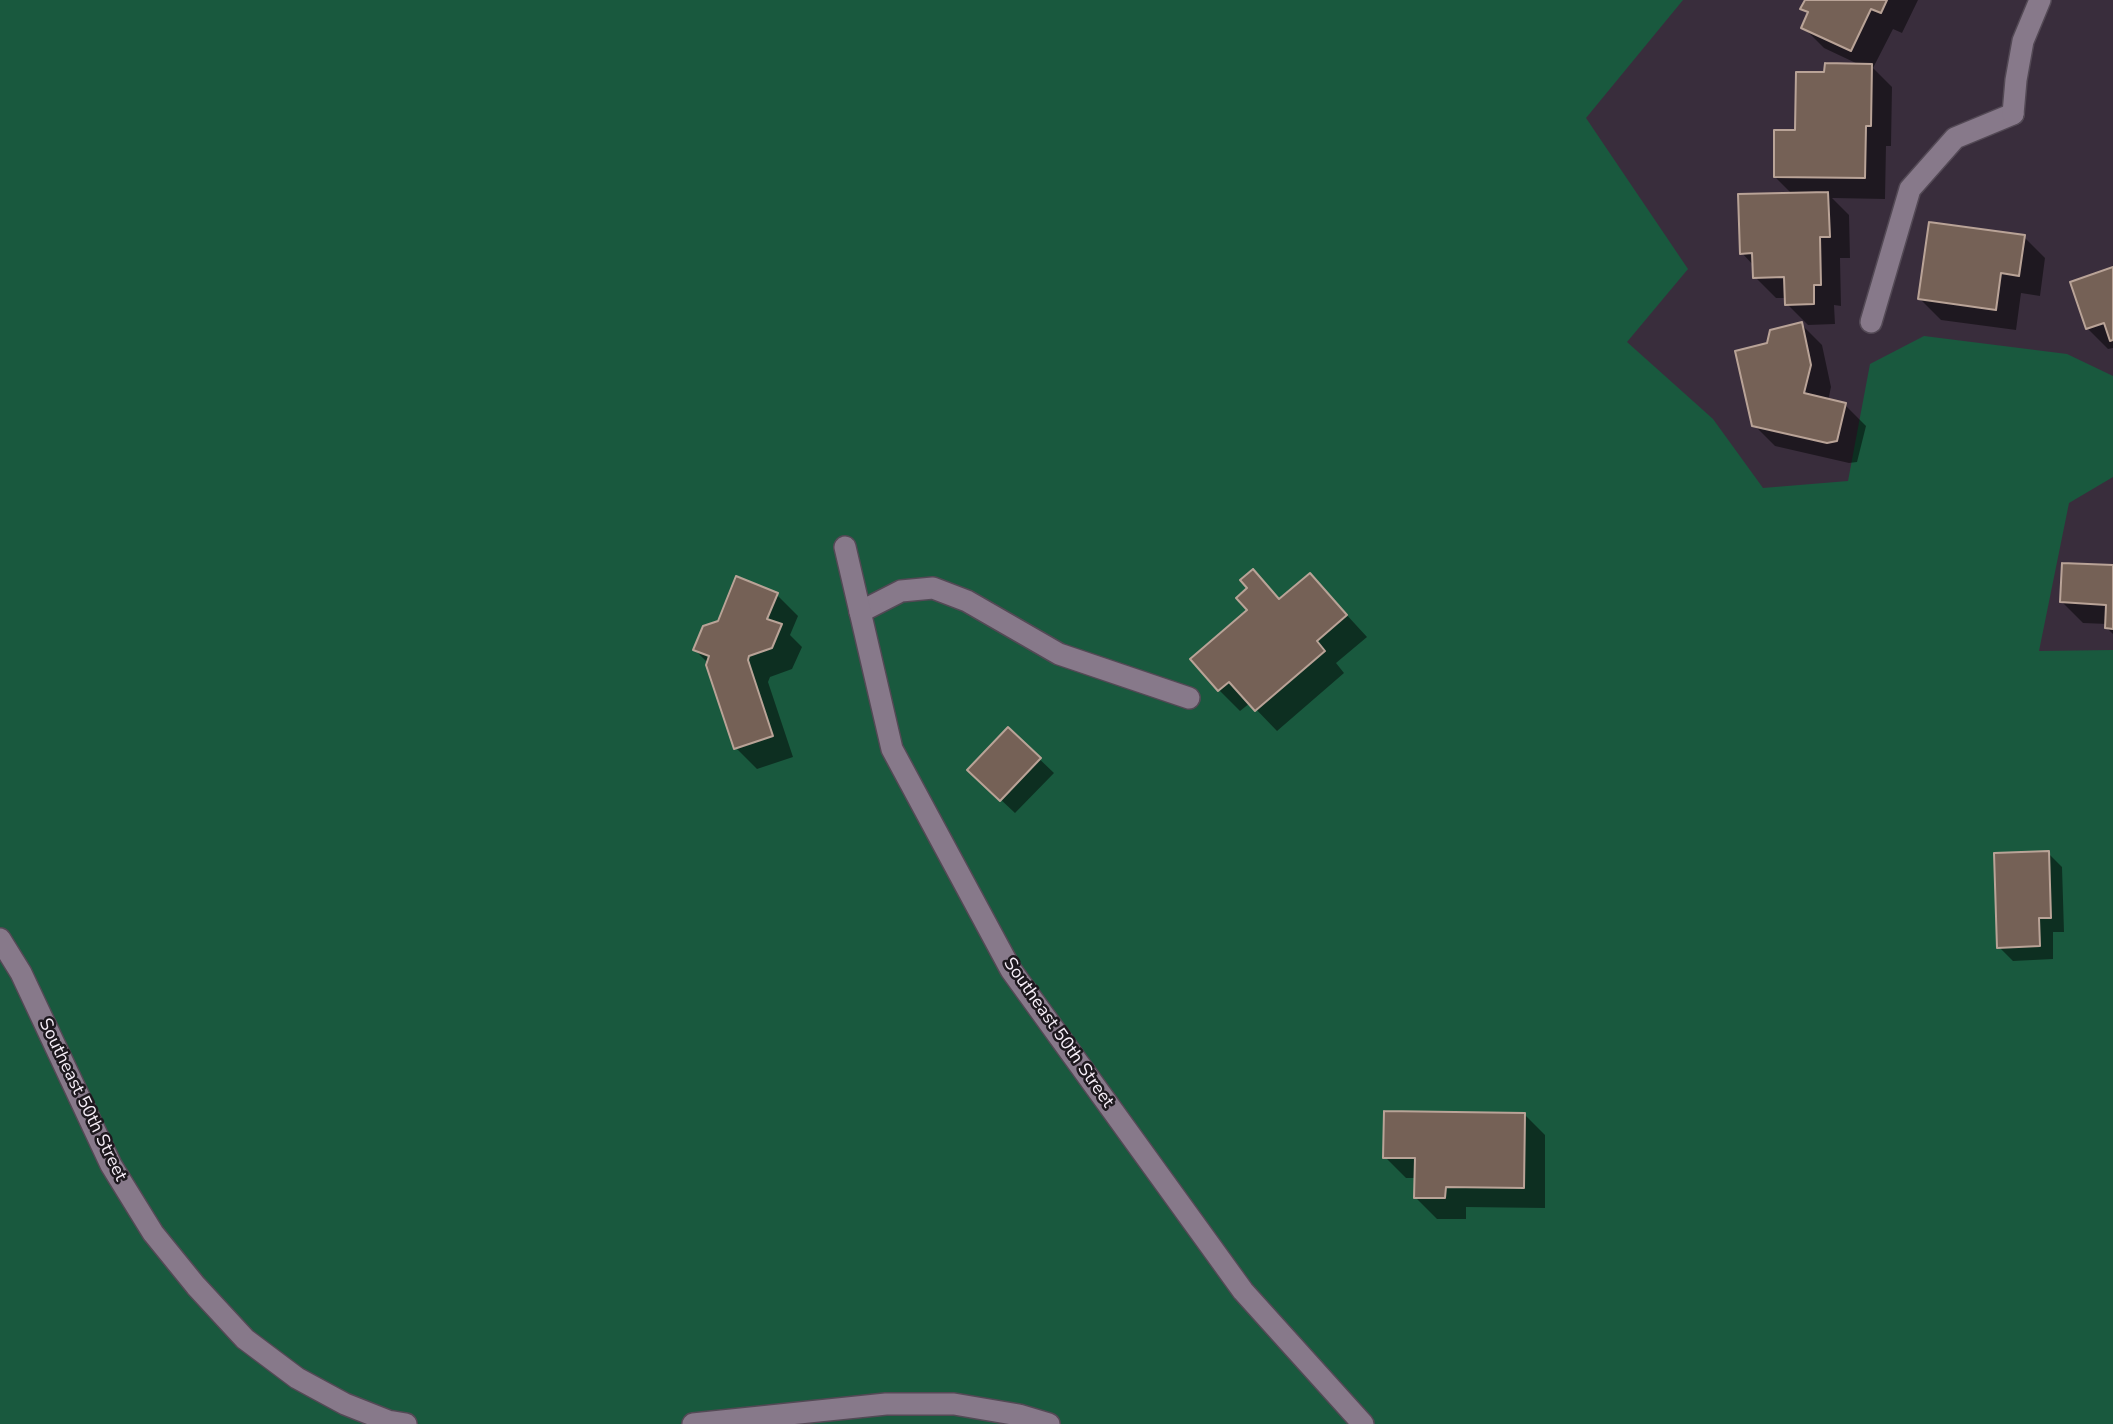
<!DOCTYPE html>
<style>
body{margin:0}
canvas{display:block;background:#392d3c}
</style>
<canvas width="2113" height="1424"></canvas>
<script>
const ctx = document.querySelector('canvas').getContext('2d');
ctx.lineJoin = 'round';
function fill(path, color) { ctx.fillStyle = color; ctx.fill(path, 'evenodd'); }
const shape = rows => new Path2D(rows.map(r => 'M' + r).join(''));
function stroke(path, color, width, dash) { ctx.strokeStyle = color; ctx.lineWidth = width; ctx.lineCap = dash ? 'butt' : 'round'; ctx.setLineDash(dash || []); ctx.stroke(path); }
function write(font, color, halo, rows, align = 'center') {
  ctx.font = font + ' "Nunito Sans",sans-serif'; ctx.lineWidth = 5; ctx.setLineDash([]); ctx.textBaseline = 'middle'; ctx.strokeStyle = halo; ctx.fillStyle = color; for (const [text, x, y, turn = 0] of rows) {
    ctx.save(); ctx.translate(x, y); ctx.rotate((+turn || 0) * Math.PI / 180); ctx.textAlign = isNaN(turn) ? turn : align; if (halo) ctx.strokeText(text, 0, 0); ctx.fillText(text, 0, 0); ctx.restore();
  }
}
const green = shape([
 [0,0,1683,0,1586,118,1688,269,1627,342,1713,419,1763,488,1848,481,1870,364,1924,336,2067,354,2113,376,2113,477,2069,503,2039,651,2113,650,2113,1424,0,1424]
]);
const shadow = shape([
 [1806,0,1918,0,1902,33,1893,29,1873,68,1892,87,1891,146,1886,146,1885,199,1832,198,1849,215,1850,258,1840,258,1841,306,1834,305,1835,324,1808,325,1787,304,1787,298,1776,298,1755,277,1754,266,1742,253,1793,195,1775,177,1826,74,1860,65,1824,48,1803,27,1809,15,1803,8],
 [2024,237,2045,258,2040,296,2021,293,2016,330,1941,320,1920,299],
 [2113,269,2113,348,2108,349,2087,328],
 [1801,324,1822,345,1831,387,1828,401,1845,405,1866,426,1857,462,1849,463,1775,446,1754,425,1768,345],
 [2113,567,2113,634,2107,628,2107,624,2083,623,2062,602],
 [1310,575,1367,637,1336,663,1344,673,1277,731,1250,703,1240,711,1219,690,1280,601],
 [777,595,798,616,790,635,802,647,792,669,770,677,768,682,793,757,757,769,736,748,708,663,695,650],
 [1008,729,1054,773,1015,813,983,783],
 [2048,853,2062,867,2064,932,2053,932,2053,959,2013,961,1999,947],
 [1524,1114,1545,1135,1545,1208,1466,1207,1466,1219,1437,1219,1416,1198,1416,1178,1406,1178,1385,1157]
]);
const building = shape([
 [1805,0,1887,0,1881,13,1871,9,1851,51,1801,28,1808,12,1800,9,1805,0],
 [1825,63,1872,64,1871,126,1866,126,1865,178,1774,177,1774,130,1795,130,1796,72,1824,72,1825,63],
 [1828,192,1830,237,1820,237,1821,285,1814,285,1814,304,1785,305,1784,277,1753,278,1752,253,1740,254,1738,194,1828,192],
 [1929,222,2025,235,2019,276,2001,273,1996,310,1918,299,1929,222],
 [2113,267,2113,340,2110,341,2104,323,2086,329,2070,282,2113,267],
 [1802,322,1811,365,1804,393,1846,403,1837,441,1827,443,1752,426,1735,351,1767,343,1770,330,1802,322],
 [2062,563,2113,565,2113,629,2105,628,2106,605,2060,602,2062,563],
 [1253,569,1279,599,1310,573,1347,615,1317,641,1325,651,1255,711,1229,682,1218,691,1190,659,1247,610,1236,598,1247,588,1240,580,1253,569],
 [736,576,778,593,767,619,782,624,772,648,749,656,748,660,773,736,734,749,706,665,709,656,693,650,703,626,718,621,736,576],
 [1008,727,1041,758,1000,801,967,770,1008,727],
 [2049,851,2051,918,2039,918,2040,946,1997,948,1994,853,2049,851],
 [1384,1111,1525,1113,1524,1188,1446,1187,1445,1198,1414,1198,1415,1158,1383,1158,1384,1111]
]);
const lane = shape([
 [1871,322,1910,189,1955,138,2013,114],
 [860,612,901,591,933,588,967,601,1059,654,1189,698]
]);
const street = shape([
 [2013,114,2016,80,2023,41,2040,0],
 [845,547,892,749,1011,970,1243,1291,1363,1424],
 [0,939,21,973,111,1165,153,1233,196,1286,245,1339,297,1378,345,1404,388,1421,406,1424],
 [693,1424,886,1404,954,1404,1019,1415,1049,1424]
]);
const streetNames = [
 ["Southeast 50th Street",1058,1033,55],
 ["Southeast 50th Street",82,1100,64]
];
fill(green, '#19593e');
fill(shadow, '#0007');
fill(building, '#756156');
stroke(building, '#b9a397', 2);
stroke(lane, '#534955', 24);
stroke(street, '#534955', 24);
stroke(lane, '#87798a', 21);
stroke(street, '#87798a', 21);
write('18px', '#f6eef8', '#1d181e', streetNames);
</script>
